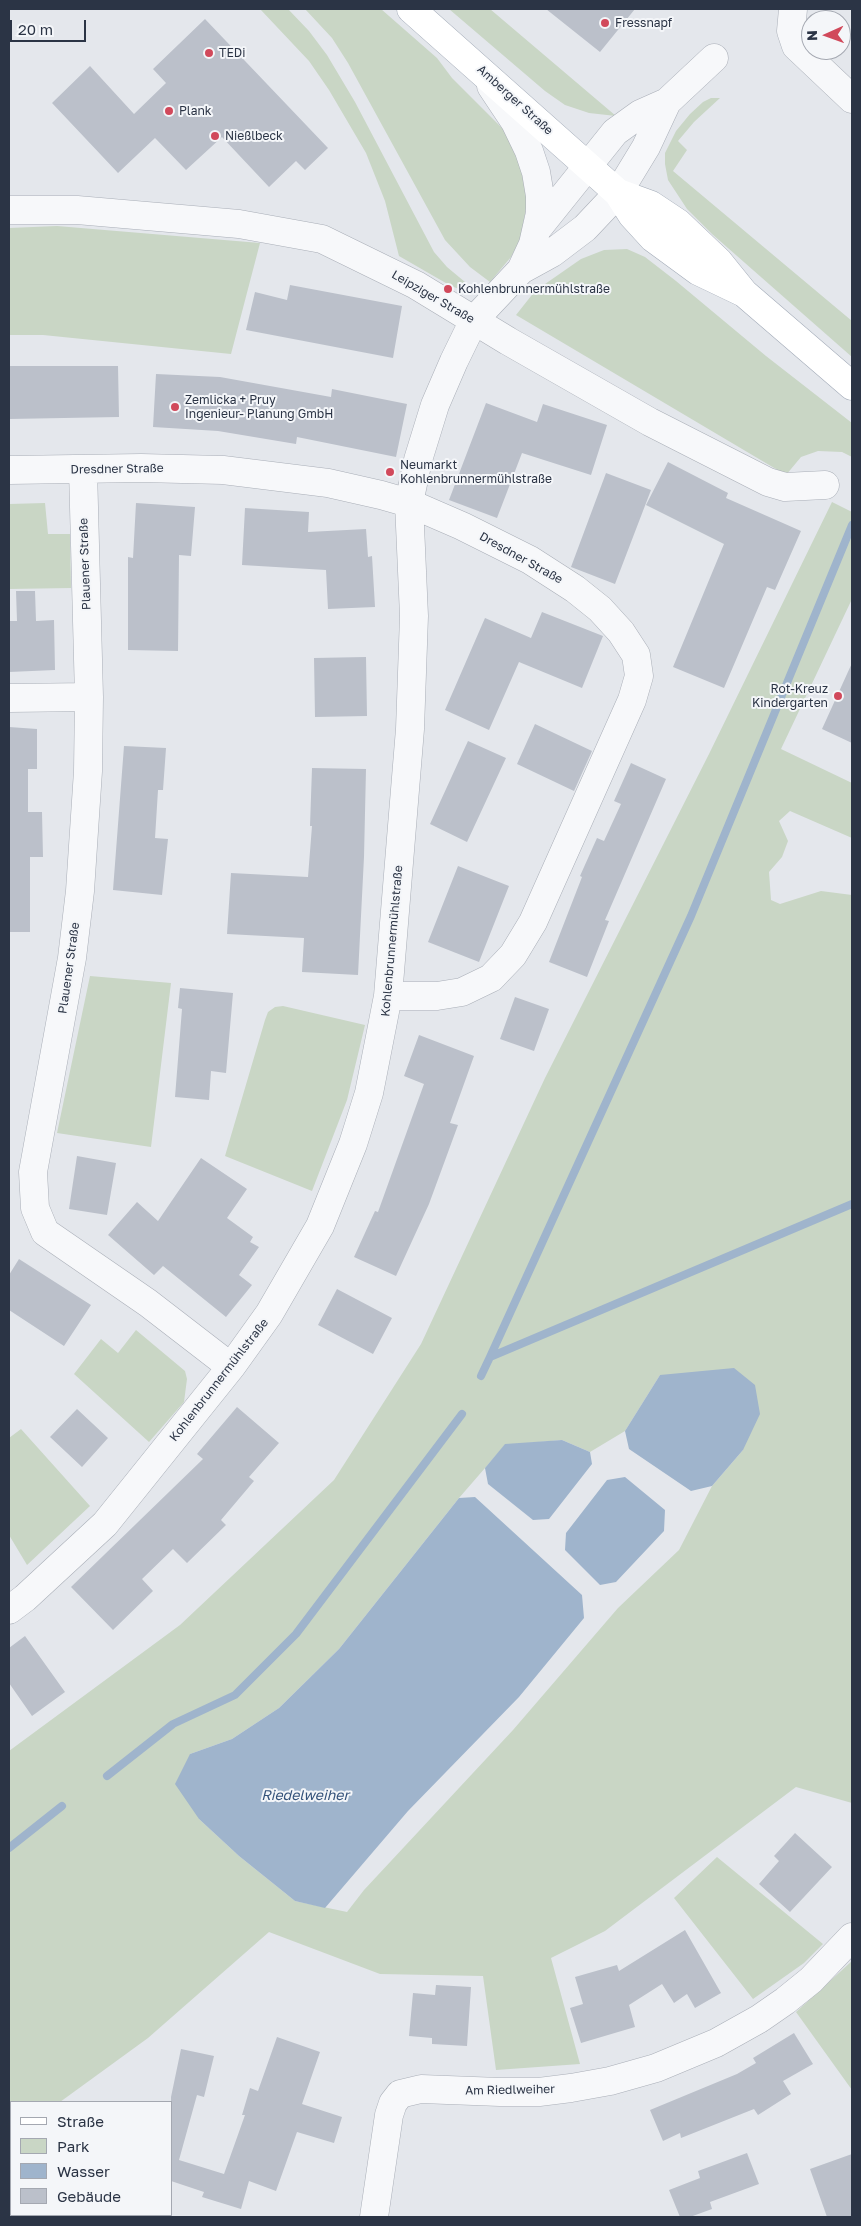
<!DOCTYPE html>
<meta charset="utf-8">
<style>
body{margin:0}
#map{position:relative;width:861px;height:2226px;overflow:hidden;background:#e4e7ec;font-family:"Golos Text",sans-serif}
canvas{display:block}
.frame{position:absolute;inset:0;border:10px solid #2b3445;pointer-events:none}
.legend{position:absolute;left:10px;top:2101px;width:162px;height:115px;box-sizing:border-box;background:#f4f6f9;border:1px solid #a4a8b1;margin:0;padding:6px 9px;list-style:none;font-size:15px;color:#2b3445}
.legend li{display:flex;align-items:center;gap:10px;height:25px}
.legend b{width:25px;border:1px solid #a4a8b1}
.north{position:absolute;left:801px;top:10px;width:50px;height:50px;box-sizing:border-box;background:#f4f6f9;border:1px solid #a4a8b1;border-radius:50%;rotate:268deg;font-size:14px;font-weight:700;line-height:20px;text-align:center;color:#2b3445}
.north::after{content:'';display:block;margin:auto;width:18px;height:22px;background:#d1495b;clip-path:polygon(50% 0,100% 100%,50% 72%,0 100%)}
.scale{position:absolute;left:10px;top:20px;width:76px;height:22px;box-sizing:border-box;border:2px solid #2b3445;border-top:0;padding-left:6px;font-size:15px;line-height:18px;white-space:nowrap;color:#2b3445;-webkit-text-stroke:4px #f4f6f9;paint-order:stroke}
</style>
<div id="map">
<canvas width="861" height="2226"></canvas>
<div class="frame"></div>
<ul class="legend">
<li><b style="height:6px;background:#fff"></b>Straße</li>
<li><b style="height:14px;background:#c9d6c5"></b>Park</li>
<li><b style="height:14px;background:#9fb4cc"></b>Wasser</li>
<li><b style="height:14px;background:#bbc0ca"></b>Gebäude</li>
</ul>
<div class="north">N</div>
<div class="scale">20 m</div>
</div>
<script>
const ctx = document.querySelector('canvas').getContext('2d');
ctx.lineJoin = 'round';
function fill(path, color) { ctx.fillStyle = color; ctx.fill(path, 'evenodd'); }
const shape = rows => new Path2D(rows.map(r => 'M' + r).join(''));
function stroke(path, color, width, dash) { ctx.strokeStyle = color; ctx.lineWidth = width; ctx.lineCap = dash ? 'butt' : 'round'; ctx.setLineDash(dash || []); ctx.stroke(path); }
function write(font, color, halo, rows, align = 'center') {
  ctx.font = font + ' "Golos Text",sans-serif'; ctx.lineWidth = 4; ctx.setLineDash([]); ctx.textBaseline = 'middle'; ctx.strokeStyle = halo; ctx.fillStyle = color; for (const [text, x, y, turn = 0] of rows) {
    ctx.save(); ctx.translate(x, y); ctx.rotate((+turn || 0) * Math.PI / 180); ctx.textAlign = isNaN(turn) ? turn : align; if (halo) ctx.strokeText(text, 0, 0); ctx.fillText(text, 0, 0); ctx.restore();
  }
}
const green = shape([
 [260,9,288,9,309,31,327,55,355,102,434,252,447,267,471,287,462,290,451,286,399,256,385,201,366,153,329,90,309,61],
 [305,9,381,9,437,58,452,78,505,131,514,144,527,183,526,208,521,238,511,257,490,282,470,267,445,240,348,63,332,38],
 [449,9,490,9,616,116,589,113,565,105,545,91],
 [711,98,720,98,694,122,678,141,687,150,673,171,852,321,852,357,712,234,687,209,668,180,665,164,665,153,676,131,690,114,703,102],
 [57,226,260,243,231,354,43,335,9,335,9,228],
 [627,249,645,257,676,281,766,356,852,423,852,457,842,452,818,451,801,457,786,475,516,315,535,291,581,259,604,250],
 [832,502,852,512,852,599,781,749,852,783,852,838,790,811,779,821,788,841,782,857,769,872,771,900,780,904,821,891,852,895,852,1803,796,1787,605,1931,551,1958,580,2064,496,2070,483,1976,380,1974,269,1932,148,2038,60,2102,11,2102,11,2138,9,2141,9,1751,180,1625,334,1480,421,1344,545,1078,709,754],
 [660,1375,743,1450,712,1486,679,1550,618,1608,513,1730,364,1890,347,1912,295,1901,239,1856,199,1819,190,1754,232,1739,279,1708,339,1649,459,1498,505,1445,562,1440,590,1452,625,1431],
 [45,503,48,534,70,534,71,588,9,589,9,504],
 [90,976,171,983,151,1147,57,1133],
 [283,1006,365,1025,347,1100,312,1191,225,1156,265,1020,268,1012,275,1007],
 [136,1330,185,1371,187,1379,184,1402,149,1442,74,1374,101,1339,118,1353],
 [21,1429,90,1506,27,1565,9,1535,9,1438],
 [717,1857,823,1944,804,1963,753,1999,674,1898],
 [852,1961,852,2090,796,2012]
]);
const water = shape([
 [734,1368,755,1385,760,1414,743,1450,712,1486,691,1491,629,1449,625,1431,660,1375],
 [562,1440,590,1452,592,1464,549,1519,533,1520,488,1484,485,1468,505,1444],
 [625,1477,665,1510,664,1531,616,1582,600,1585,565,1550,566,1533,607,1480],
 [475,1497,582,1595,584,1618,519,1697,408,1811,325,1908,295,1901,239,1856,199,1819,175,1784,190,1754,232,1739,279,1708,339,1649,459,1498]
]);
const stream = shape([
 [490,1357,691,916,852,525],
 [481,1376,490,1357,852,1204],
 [107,1776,173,1724,235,1695,296,1634,462,1414],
 [9,1848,62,1806]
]);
const building = shape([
 [546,9,635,9,600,52],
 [205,19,328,148,305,170,296,161,269,187,222,137,186,170,155,138,118,173,52,103,90,66,134,114,166,83,153,69],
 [290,285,402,306,393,358,246,330,255,292,287,300],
 [9,366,118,366,119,417,9,419],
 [156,374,220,377,331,397,332,389,407,404,396,457,297,437,296,444,218,431,153,427],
 [486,403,537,422,543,404,607,425,591,475,522,453,497,518,449,500],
 [668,462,728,493,726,498,801,531,775,590,767,587,724,688,673,667,724,544,646,505],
 [606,473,651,490,615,584,571,567],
 [136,503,195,507,191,556,179,555,178,651,128,650,128,557,133,558],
 [245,508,309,512,308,532,366,529,368,557,372,556,375,607,328,609,326,570,242,565],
 [16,591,35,591,36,621,54,620,55,670,9,672,9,621,17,621],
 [542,612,603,636,582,688,519,662,489,730,445,710,485,618,531,638],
 [366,657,367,716,315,717,314,658],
 [852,663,852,743,822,729],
 [535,724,592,751,574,791,517,764],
 [9,727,37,729,37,769,28,769,28,812,42,812,43,857,30,857,30,932,9,932],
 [468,741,506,758,467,842,430,824],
 [124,746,166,748,163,790,158,790,155,838,168,839,162,895,113,890],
 [631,763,666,779,605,920,609,921,587,977,549,962,582,877,580,876,597,838,604,841,621,804,614,801],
 [312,768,366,769,364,857,358,975,302,972,304,938,227,934,231,873,308,877,312,826,310,826],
 [458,866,509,886,479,962,428,942],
 [180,988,233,993,226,1073,211,1071,209,1100,175,1097,182,1009,178,1008],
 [515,997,549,1009,534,1051,500,1039],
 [419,1035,474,1056,450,1123,458,1125,429,1204,396,1276,354,1257,375,1211,378,1212,424,1084,404,1076],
 [77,1156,116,1163,107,1215,69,1209],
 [201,1158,247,1189,227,1218,253,1237,250,1242,259,1247,239,1275,252,1285,226,1317,163,1266,154,1275,108,1235,137,1202,158,1221],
 [19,1259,91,1305,64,1346,9,1310,9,1275],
 [337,1289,392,1318,373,1354,318,1325],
 [237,1407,279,1443,249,1477,254,1481,221,1520,226,1525,187,1563,173,1549,142,1579,153,1591,113,1630,71,1587,203,1459,197,1454],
 [77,1409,108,1438,82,1467,50,1437],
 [25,1636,65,1692,32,1716,9,1683,9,1648],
 [795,1833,832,1867,790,1912,759,1884,779,1861,774,1856],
 [685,1930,721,1993,695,2008,687,1994,674,2003,662,1984,629,2005,635,2027,581,2043,570,2008,583,2004,575,1977,617,1965,619,1971],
 [436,1985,471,1987,467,2046,432,2044,432,2038,409,2036,413,1993,435,1995],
 [794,2033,813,2064,783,2081,791,2094,758,2115,754,2109,681,2138,680,2133,663,2141,650,2110,737,2074,756,2063,753,2058],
 [277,2037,320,2052,302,2104,342,2117,334,2143,297,2132,276,2191,249,2181,241,2209,202,2197,204,2192,171,2181,171,2097,181,2049,214,2056,204,2097,197,2095,179,2160,224,2174,245,2115,242,2115,250,2088,258,2091],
 [747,2153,759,2184,710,2202,712,2209,690,2217,680,2217,669,2190,700,2178,698,2171],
 [852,2154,852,2217,827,2217,810,2169]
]);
const minor = shape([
 [793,9,791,31,796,46,852,99],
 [9,210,77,210,239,224,322,239,416,285,508,341,650,422,768,482,785,487,825,485],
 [538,228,615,132,640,114,667,102,714,58],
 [521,270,552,253,585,228,618,193,646,147,667,102],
 [83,469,89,697,88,771,80,891,72,958,33,1172,35,1208,45,1232,148,1303,231,1367],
 [9,470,141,468,223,470,328,483,381,495,409,503,462,526,530,560,575,589,600,609,621,632,636,655,639,676,632,700,533,922,513,955,491,978,462,992,437,996,388,996],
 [9,698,89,697],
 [9,1610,25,1598,105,1524,231,1367,269,1314,320,1226,353,1144,369,1093,388,996,410,729,414,616,409,503,418,460,435,405,454,361,474,320,521,270,533,244,540,213,540,196,536,172,529,151,515,122,491,86],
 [374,2217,389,2115,393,2103,400,2094,421,2089,500,2092,539,2092,571,2088,610,2081,656,2068,716,2043,759,2019,785,2001,811,1980,852,1937]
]);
const major = shape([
 [411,9,618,193,632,215,653,238,698,271,744,293],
 [618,193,651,205,678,223,719,262,744,293,852,386]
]);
const markers = [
 [605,23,5,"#d1495b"],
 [209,53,5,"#d1495b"],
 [169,111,5,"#d1495b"],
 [215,136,5,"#d1495b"],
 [448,289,5,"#d1495b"],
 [175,407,5,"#d1495b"],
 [390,472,5,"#d1495b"],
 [838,696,5,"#d1495b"]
];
const poiNames = [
 ["Fressnapf",615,23],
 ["TEDi",219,53],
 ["Plank",179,111],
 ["Nießlbeck",225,136],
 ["Kohlenbrunnermühlstraße",458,289],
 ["Zemlicka + Pruy",185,400],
 ["Ingenieur- Planung GmbH",185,414],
 ["Neumarkt",400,465],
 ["Kohlenbrunnermühlstraße",400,479],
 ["Rot-Kreuz",828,689,"right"],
 ["Kindergarten",828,703,"right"]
];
const streetNames = [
 ["Amberger Straße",515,100,42],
 ["Leipziger Straße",433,297,30],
 ["Dresdner Straße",117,469,-1],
 ["Dresdner Straße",521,558,29],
 ["Plauener Straße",85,564,-92],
 ["Kohlenbrunnermühlstraße",392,941,-85],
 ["Plauener Straße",69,968,-82],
 ["Kohlenbrunnermühlstraße",219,1380,-52],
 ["Am Riedlweiher",510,2090,-1]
];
const waterNames = [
 ["Riedelweiher",305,1796]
];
fill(green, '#c9d6c5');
fill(water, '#9fb4cc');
stroke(stream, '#9fb4cc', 8);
fill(building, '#bbc0ca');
stroke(minor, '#a9aeb7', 29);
stroke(major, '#a3abb8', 29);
stroke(minor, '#f7f8fa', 28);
stroke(major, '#fff', 28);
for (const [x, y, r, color] of markers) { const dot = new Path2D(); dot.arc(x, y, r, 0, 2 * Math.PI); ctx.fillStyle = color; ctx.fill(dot); stroke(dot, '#f4f6f9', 2); }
write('12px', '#2b3445', '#f4f6f9', poiNames, 'left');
write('12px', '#2b3445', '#f4f6f9', streetNames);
write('italic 14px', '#34527a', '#f4f6f9', waterNames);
</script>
